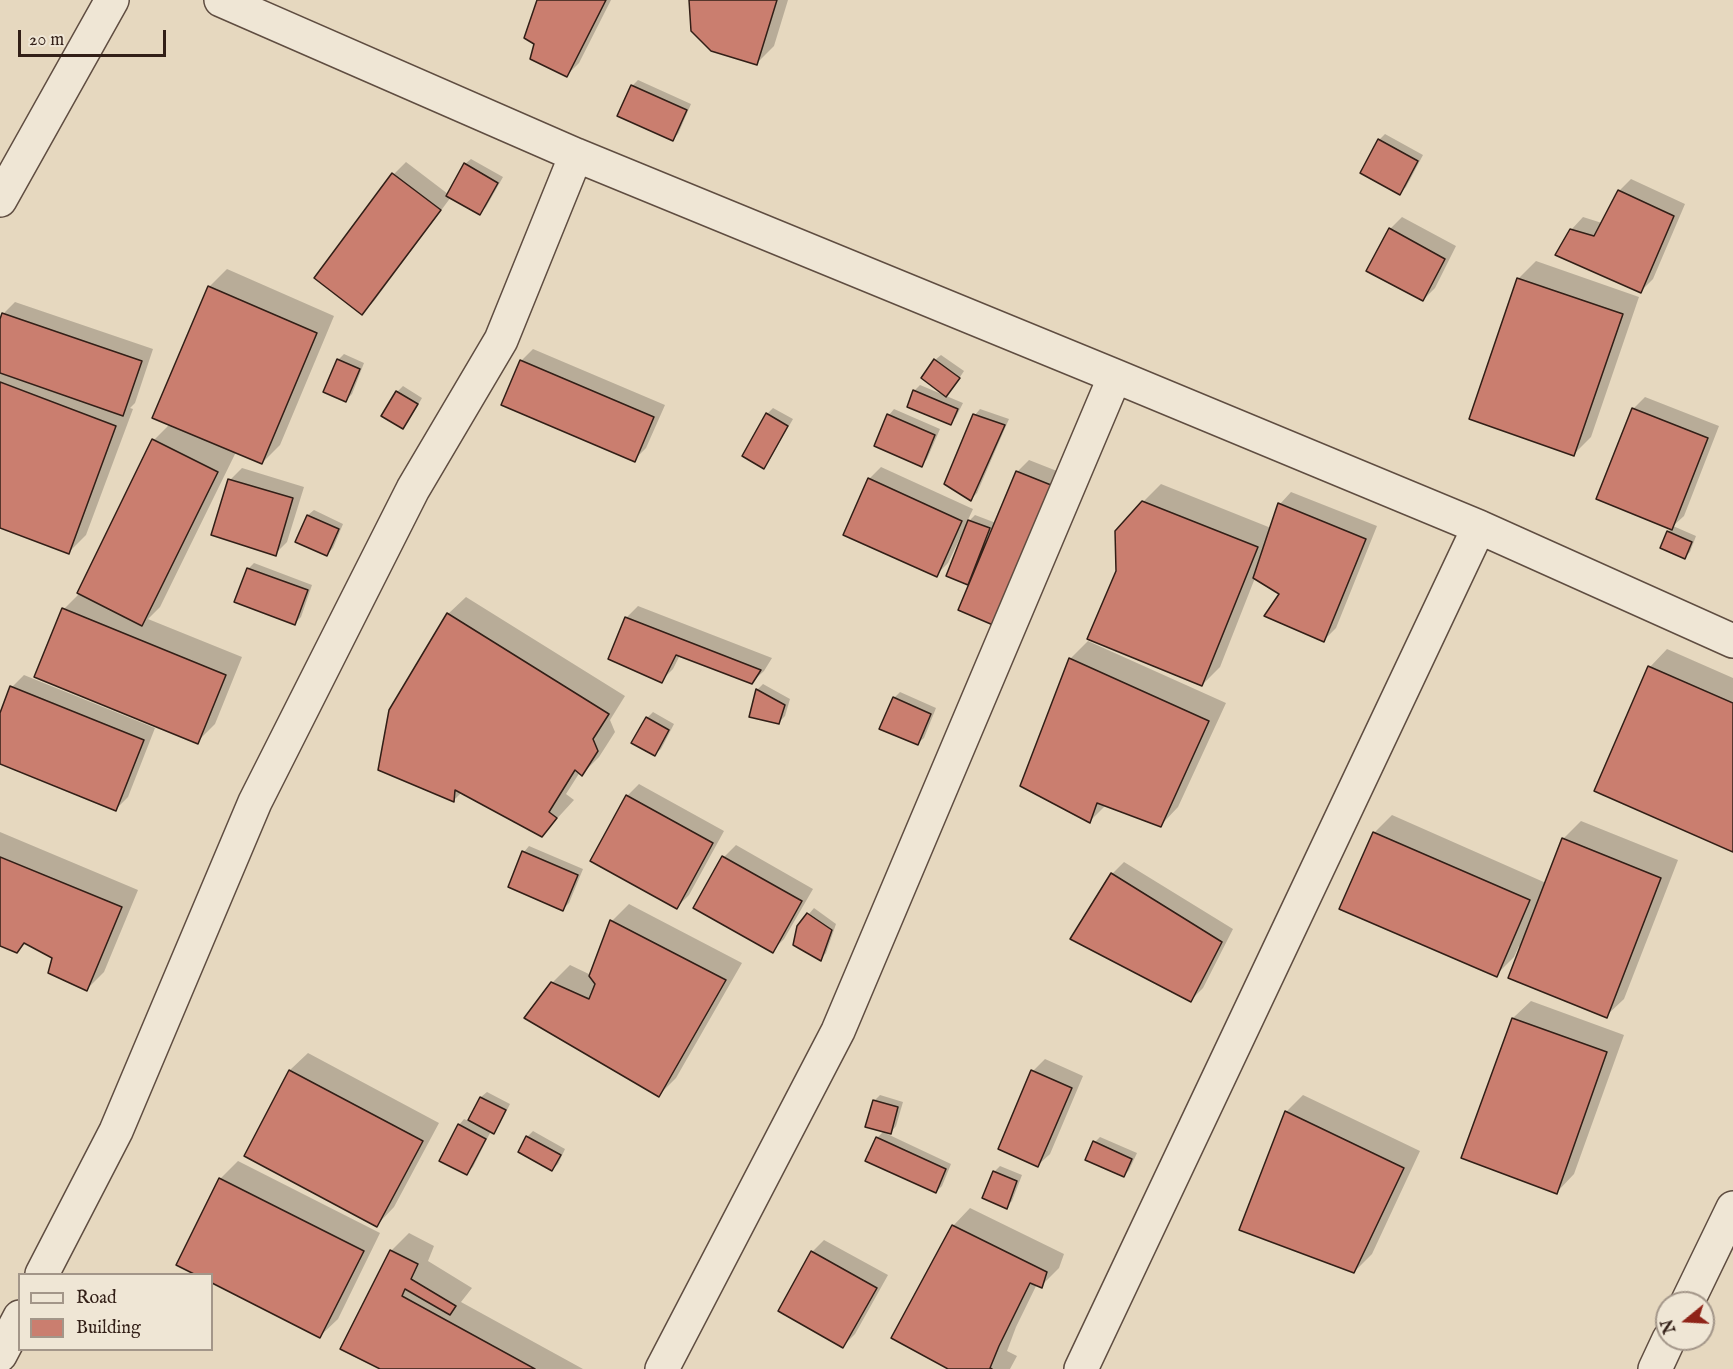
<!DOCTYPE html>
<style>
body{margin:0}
#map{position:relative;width:1733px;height:1369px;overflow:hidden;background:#e6d8bf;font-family:"IM FELL English",serif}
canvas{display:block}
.legend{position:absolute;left:18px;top:1273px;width:195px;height:78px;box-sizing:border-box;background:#efe6d5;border:2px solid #a39689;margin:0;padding:8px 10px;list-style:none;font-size:18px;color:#321f17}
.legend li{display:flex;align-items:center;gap:12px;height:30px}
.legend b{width:30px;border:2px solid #a39689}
.north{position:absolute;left:1655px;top:1291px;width:60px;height:60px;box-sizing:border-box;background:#efe6d5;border:2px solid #a39689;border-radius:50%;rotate:252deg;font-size:16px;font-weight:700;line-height:24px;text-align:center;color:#321f17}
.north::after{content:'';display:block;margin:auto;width:21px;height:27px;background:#8f2418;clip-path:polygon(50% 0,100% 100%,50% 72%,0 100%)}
.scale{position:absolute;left:18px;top:30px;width:148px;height:27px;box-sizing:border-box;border:3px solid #321f17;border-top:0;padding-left:8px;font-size:18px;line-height:21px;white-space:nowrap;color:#321f17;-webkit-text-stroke:4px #efe6d5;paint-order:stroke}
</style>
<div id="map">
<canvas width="1733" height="1369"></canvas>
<ul class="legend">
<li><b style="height:8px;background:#efe6d5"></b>Road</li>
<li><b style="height:16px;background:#ca7e6f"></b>Building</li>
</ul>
<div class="north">N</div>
<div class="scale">20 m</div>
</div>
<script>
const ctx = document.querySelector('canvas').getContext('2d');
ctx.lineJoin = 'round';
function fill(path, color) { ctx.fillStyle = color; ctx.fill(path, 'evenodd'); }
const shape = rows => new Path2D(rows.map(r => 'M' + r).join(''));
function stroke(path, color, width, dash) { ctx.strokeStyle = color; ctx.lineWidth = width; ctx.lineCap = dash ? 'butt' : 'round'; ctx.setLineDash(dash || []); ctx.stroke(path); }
const shadow = shape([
 [538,0,611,0,579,63,567,75,536,44],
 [690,0,788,0,774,46,756,64],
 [638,80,691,104,678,134,672,139,619,115,632,86],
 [1385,134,1423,155,1406,187,1400,193,1379,140],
 [471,159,503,177,486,207,480,213,451,197,374,301,362,313,316,278,394,174,406,162,448,194,465,164],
 [1631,179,1685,204,1653,279,1641,291,1571,230,1583,217,1602,223,1619,191],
 [1402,217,1456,246,1435,288,1423,300,1390,229],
 [1536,261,1639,297,1591,437,1574,454,1518,279],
 [227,269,334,316,280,445,262,463,236,452,160,607,148,619,242,657,215,724,197,742,64,609,80,593,79,592,154,440,170,424,209,287],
 [15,302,153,349,135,403,130,408,133,409,86,535,69,552,0,526,0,324,3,314],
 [533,349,665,405,646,448,634,460,521,361],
 [344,354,364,363,352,394,346,400,338,360],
 [941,355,964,371,952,389,935,360],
 [920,385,963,403,956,417,951,423,914,391],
 [403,386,422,398,408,422,402,427,383,415,397,392],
 [1645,397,1719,426,1684,516,1673,526,1696,536,1690,552,1685,557,1668,532,1672,528,1633,409],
 [773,408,793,419,769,461,764,467,767,414],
 [894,409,940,429,927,459,921,465,889,415],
 [980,409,1009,419,977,493,971,499,975,415],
 [1029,460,1062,473,967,583,962,539,960,538,948,563,936,575,869,479,881,467,973,509,966,524,975,515,996,523,1017,472],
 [242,468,304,487,287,542,275,554,230,480],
 [1161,484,1271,528,1280,504,1291,492,1377,526,1336,628,1324,640,1281,594,1255,578,1220,667,1202,685,1117,572,1143,502],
 [314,510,343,524,333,548,327,554,297,541,308,515],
 [254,563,312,585,301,617,295,623,248,569],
 [466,597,625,696,610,720,615,732,599,757,582,774,580,772,566,794,574,800,542,835,462,792,454,800,448,614],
 [638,606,772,658,764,671,751,683,680,655,673,669,661,681,626,618],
 [1088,641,1226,703,1178,807,1161,825,1106,805,1090,821,1070,659],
 [1667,649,1733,678,1733,850,1650,667],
 [24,675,155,728,128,797,116,809,0,763,0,717,12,687],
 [763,684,790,699,785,716,779,722,757,690],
 [900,692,936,708,924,738,918,743,894,698],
 [653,712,674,724,661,749,655,754,647,718],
 [639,784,724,831,689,895,677,907,627,796],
 [1392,815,1546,883,1563,839,1581,821,1678,860,1624,999,1606,1016,1519,946,1514,957,1496,975,1374,833],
 [0,832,138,890,104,972,87,989,54,957,25,942,16,951,0,945],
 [736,845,813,889,784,939,772,951,724,857],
 [529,846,583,869,569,903,563,909,524,852],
 [1124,862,1233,929,1203,988,1191,1000,1112,874],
 [629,904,742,963,676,1078,659,1095,552,983,570,965,591,975,612,921],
 [814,908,836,924,826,953,821,959,798,927],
 [1531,1001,1624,1035,1574,1174,1557,1192,1513,1018],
 [308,1053,439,1123,394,1207,377,1225,246,1155,290,1070],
 [1045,1059,1083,1076,1050,1154,1038,1165,1033,1071],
 [487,1092,510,1104,499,1126,493,1132,491,1131,473,1167,467,1173,459,1125,464,1119,469,1121,481,1097],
 [880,1095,903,1102,896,1126,891,1132,874,1101],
 [1303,1095,1420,1151,1372,1254,1354,1272,1286,1112],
 [533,1131,565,1149,558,1164,552,1170,520,1152,527,1137],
 [883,1132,951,1164,942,1186,936,1192,877,1138],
 [1100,1137,1137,1153,1129,1170,1124,1176,1095,1142],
 [238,1161,380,1233,338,1319,320,1336,212,1281,212,1274,198,1274,178,1265,220,1179],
 [1000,1166,1022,1175,1012,1201,1006,1207,984,1198,995,1171],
 [970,1208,1064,1254,1059,1268,1041,1286,1037,1284,1016,1327,1007,1351,1017,1356,1010,1369,951,1369,953,1226],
 [409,1233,434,1246,428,1261,472,1288,461,1302,583,1369,383,1369,391,1251],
 [824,1240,888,1275,855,1334,843,1346,780,1310,812,1252]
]);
const building = shape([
 [537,0,606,0,567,77,530,59,534,44,524,38,537,0],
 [689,0,777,0,757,65,711,51,691,31,689,0],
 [631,85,687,110,673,141,617,116,631,85],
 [1378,139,1418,161,1400,195,1360,173,1378,139],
 [464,163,498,183,480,215,446,196,464,163],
 [392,173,441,210,362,315,314,278,392,173],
 [1618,190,1674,216,1641,293,1555,255,1570,229,1594,236,1618,190],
 [1389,228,1445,259,1423,301,1366,271,1389,228],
 [1517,278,1623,314,1574,456,1469,419,1517,278],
 [208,286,317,333,262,464,152,418,208,286],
 [2,313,142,361,123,416,0,373,0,319,2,313],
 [337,359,360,369,346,402,323,392,337,359],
 [934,359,960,378,946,397,921,378,934,359],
 [520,360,654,417,635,462,501,405,520,360],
 [0,382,116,426,69,554,0,528,0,382],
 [913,390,958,409,951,425,907,407,913,390],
 [396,391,418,404,403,429,381,416,396,391],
 [1632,408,1708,438,1672,530,1596,499,1632,408],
 [766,413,788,426,764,469,742,456,766,413],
 [887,414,935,435,922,467,874,446,887,414],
 [973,414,1005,425,971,501,944,484,973,414],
 [152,439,218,472,142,626,77,593,152,439],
 [1016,471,1051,485,993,625,958,610,1016,471],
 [868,478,962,521,937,577,843,535,868,478],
 [228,479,293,498,276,556,211,535,228,479],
 [1142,501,1258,547,1202,686,1087,639,1116,571,1115,531,1142,501],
 [1278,503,1366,539,1324,642,1264,616,1279,594,1253,578,1278,503],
 [307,515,339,529,327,556,295,542,307,515],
 [968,520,990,528,968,585,946,576,968,520],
 [1667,531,1692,542,1685,559,1660,548,1667,531],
 [247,568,308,590,295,625,234,602,247,568],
 [62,608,226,675,198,744,34,677,62,608],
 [447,613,609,714,593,739,598,751,582,776,575,770,549,812,557,818,542,837,455,790,454,802,378,770,389,710,447,613],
 [625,617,761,670,752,684,676,655,662,683,608,659,625,617],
 [1069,658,1209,721,1161,827,1097,803,1090,823,1020,786,1069,658],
 [1648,666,1733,703,1733,852,1594,791,1648,666],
 [10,686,144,740,116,811,0,764,0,713,10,686],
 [756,689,785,705,779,724,749,717,756,689],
 [893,697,931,714,918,745,879,729,893,697],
 [646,717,669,730,655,756,631,743,646,717],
 [626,795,713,843,677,909,590,861,626,795],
 [1373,832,1530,900,1497,977,1339,909,1373,832],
 [1562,838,1661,878,1607,1018,1508,978,1562,838],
 [522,851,578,875,563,911,508,887,522,851],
 [722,856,802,901,773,953,693,908,722,856],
 [0,857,122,907,87,991,48,973,52,958,24,943,17,953,0,946,0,857],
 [1111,873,1222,942,1191,1002,1070,939,1111,873],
 [807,913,832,930,821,961,793,945,797,926,807,913],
 [610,920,726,980,659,1097,524,1018,551,982,589,999,595,984,589,976,610,920],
 [1512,1018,1607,1052,1557,1194,1461,1158,1512,1018],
 [289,1070,423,1141,377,1227,244,1156,289,1070],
 [1031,1070,1072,1088,1038,1167,998,1149,1031,1070],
 [480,1097,506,1110,494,1134,468,1120,480,1097],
 [873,1100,898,1107,891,1134,865,1127,873,1100],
 [1285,1111,1404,1168,1354,1273,1239,1230,1285,1111],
 [458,1124,486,1139,467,1175,439,1161,458,1124],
 [526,1136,561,1155,552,1171,518,1152,526,1136],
 [876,1137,946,1169,936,1193,865,1161,876,1137],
 [1093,1141,1132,1159,1124,1177,1085,1160,1093,1141],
 [993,1171,1017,1181,1007,1209,982,1198,993,1171],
 [219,1178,364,1251,320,1338,212,1283,212,1274,194,1274,176,1265,219,1178],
 [952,1225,1047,1272,1042,1288,1030,1283,999,1346,990,1368,992,1369,948,1369,891,1338,952,1225],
 [390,1250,418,1264,411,1279,456,1306,450,1315,405,1289,402,1296,535,1369,380,1369,340,1349,390,1250],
 [811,1251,877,1288,843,1348,778,1311,811,1251]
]);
const street = shape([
 [221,0,576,155,1115,376,1479,527,1733,641],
 [0,200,112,0],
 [42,1274,116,1131,255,802,413,489,501,340,576,155],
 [1687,1303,1733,1208],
 [0,1355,20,1317],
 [662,1369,838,1031,1115,376],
 [1081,1369,1479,527],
 [1655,1369,1669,1339]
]);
fill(shadow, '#0003');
fill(building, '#ca7e6f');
stroke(building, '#321f17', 1.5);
stroke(street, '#5f4d41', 36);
stroke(street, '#efe6d5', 33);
</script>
